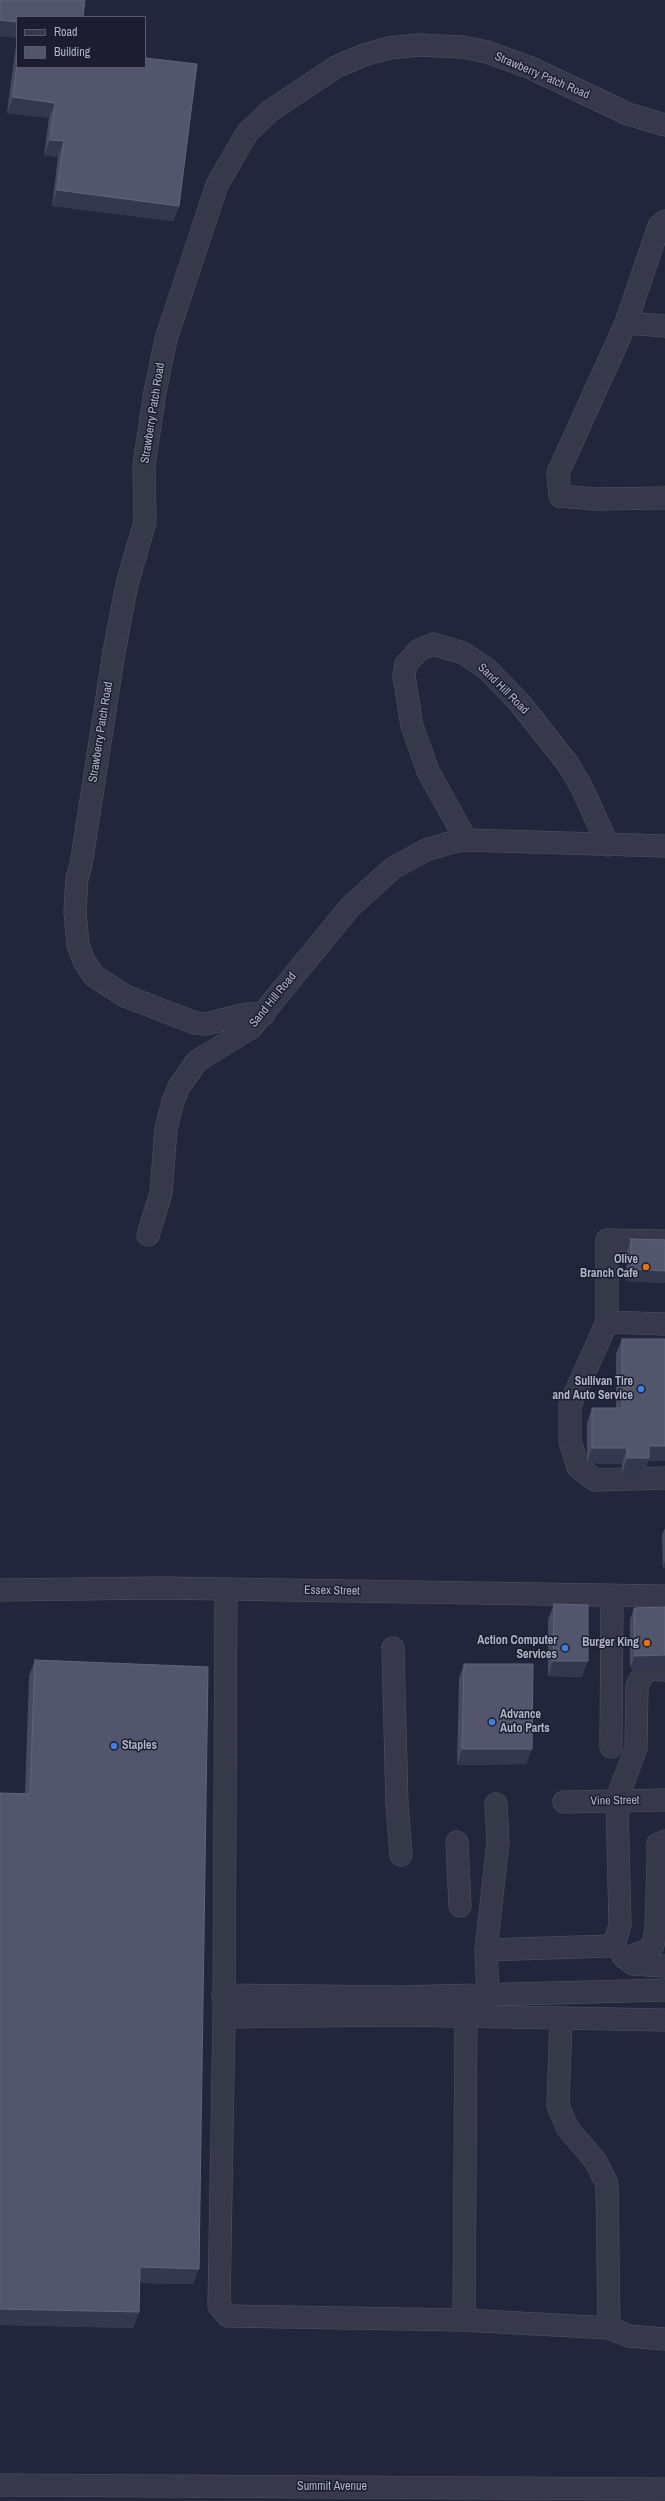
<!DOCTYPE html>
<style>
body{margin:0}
#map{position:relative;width:665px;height:2501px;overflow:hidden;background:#23263a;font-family:"Archivo Narrow",sans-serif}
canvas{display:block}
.legend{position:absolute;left:16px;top:16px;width:130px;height:52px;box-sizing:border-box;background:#1c1e2f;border:1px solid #585a6b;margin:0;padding:5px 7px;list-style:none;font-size:12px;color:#b2b4c6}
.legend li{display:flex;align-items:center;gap:8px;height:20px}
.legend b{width:20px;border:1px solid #585a6b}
</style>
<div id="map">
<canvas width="665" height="2501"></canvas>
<ul class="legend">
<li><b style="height:5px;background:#37394a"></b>Road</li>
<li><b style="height:11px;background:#53556c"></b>Building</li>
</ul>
</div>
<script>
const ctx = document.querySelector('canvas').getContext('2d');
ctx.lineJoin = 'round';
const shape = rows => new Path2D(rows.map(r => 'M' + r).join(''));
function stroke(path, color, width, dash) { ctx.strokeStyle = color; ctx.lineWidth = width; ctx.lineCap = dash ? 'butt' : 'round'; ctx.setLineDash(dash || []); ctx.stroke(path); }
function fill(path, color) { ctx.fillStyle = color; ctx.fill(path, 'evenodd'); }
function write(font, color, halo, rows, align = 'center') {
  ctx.font = font + ' "Archivo Narrow",sans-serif'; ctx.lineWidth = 3; ctx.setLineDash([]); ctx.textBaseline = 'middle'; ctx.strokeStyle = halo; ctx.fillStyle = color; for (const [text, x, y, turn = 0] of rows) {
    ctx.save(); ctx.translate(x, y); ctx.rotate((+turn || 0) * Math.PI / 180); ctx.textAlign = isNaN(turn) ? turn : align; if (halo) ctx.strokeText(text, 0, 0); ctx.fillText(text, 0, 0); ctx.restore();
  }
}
const minor = shape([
 [665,221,659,226,626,323,558,473,560,496,595,499,665,498],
 [626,323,665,326],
 [608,845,582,788,568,764,519,702,487,669,463,653,433,644,419,650,406,664,404,676,412,726,428,771,466,840,665,846],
 [264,1014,247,1014,206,1024,195,1023,125,996,94,976,84,961,78,945,75,912,77,878,81,865,114,652,127,584,145,522,144,465,155,392,166,339,217,185,247,133,270,111,336,67,364,55,389,48,418,45,462,47,487,52,531,68,628,114,665,125],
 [148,1235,161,1193,166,1129,173,1101,180,1085,197,1061,251,1028,350,907,393,868,426,850,453,842,466,840],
 [665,1241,607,1240,607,1322,665,1324],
 [607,1322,570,1405,570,1441,578,1467,595,1480,665,1478],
 [226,1589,224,2017,219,2306,228,2316,464,2320,609,2328,629,2336,665,2339],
 [0,1590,160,1588,665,1596],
 [393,1648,397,1804,401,1855],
 [611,1747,612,1596],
 [564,1802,665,1800],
 [457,1842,460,1906],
 [658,1861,658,1844,665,1841],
 [486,1950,609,1946,616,1939,620,1925,617,1799,636,1748,637,1686,644,1673,651,1669,665,1670],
 [623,1956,633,1964,665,1966],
 [625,1958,646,1951,653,1945,656,1929,658,1861,665,1861],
 [488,1994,486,1950,498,1842,496,1804],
 [223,1995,401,1997,665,1990],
 [224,2017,401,2015,665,2020],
 [561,2018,558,2106,568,2129,595,2160,607,2184,609,2328],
 [464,2320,466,2017],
 [0,2485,665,2489]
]);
const wall = shape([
 [0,0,17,17,17,67,179,206,173,221,52,206,58,157,44,155,49,118,7,113,17,38,0,36],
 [631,1239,665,1240,665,1283,626,1281,627,1251],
 [622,1339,648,1461,643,1474,622,1474,622,1464,587,1463,587,1423,592,1408,616,1408,616,1354],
 [665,1528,665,1568,663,1568,662,1535],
 [554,1604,582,1677,548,1676,548,1620],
 [665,1607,630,1668,630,1620,634,1608],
 [35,1660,193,2284,140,2283,139,2312,133,2328,0,2325,0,1793,25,1794,29,1676],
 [464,1664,532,1749,526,1764,457,1765,459,1679]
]);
const shadedWall = shape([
 [0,20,17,22,17,38,0,36],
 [13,97,55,103,49,118,7,113],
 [50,140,64,141,58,157,44,155],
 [57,190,179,206,173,221,52,206],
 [631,1269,665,1271,665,1283,626,1281],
 [649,1446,665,1446,665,1461,648,1461,643,1474,622,1474,627,1458],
 [592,1448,627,1448,622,1464,587,1463],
 [665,1561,665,1568,663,1568],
 [665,1655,665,1667,630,1668,635,1656],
 [553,1661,588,1661,582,1677,548,1676],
 [462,1749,532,1749,526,1764,457,1765],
 [140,2267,199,2269,193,2284,134,2283],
 [0,2309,139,2312,133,2328,0,2325]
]);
const building = shape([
 [0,0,85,0,83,17,17,17,17,22,0,20,0,0],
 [145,58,197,64,179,206,57,190,64,141,50,140,55,103,13,97,17,64,17,67,145,67,145,58],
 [631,1239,665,1240,665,1271,631,1269,631,1239],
 [622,1339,665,1339,665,1446,649,1446,649,1458,627,1458,627,1448,592,1448,592,1408,622,1408,622,1339],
 [554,1604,588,1605,588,1661,553,1661,554,1604],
 [665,1607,665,1655,635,1656,634,1608,665,1607],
 [35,1660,208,1667,199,2269,140,2267,139,2312,0,2309,0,1793,30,1794,35,1660],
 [464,1664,533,1664,532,1749,462,1749,464,1664]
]);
const markers = [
 [646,1267,4,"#e8710a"],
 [641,1389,4,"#3f7fe0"],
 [647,1643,4,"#e8710a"],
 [565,1648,4,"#3f7fe0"],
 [492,1722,4,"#3f7fe0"],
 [114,1746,4,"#3f7fe0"]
];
const streetNames = [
 ["Strawberry Patch Road",542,76,23],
 ["Strawberry Patch Road",153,413,-81],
 ["Sand Hill Road",503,689,45],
 ["Strawberry Patch Road",101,732,-81],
 ["Sand Hill Road",273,1000,-51],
 ["Essex Street",332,1591,1],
 ["Vine Street",615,1801,-1],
 ["Summit Avenue",332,2487]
];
const poiNames = [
 ["Olive",638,1260],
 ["Branch Cafe",638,1274],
 ["Sullivan Tire",633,1382],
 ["and Auto Service",633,1396],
 ["Action Computer",557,1641],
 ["Services",557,1655],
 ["Burger King",639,1643],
 ["Advance",500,1715,"left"],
 ["Auto Parts",500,1729,"left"],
 ["Staples",122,1746,"left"]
];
stroke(minor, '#525465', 23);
stroke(minor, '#37394a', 22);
fill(wall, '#484a62');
fill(shadedWall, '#34374d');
fill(building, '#53556c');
stroke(building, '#62647a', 1);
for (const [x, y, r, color] of markers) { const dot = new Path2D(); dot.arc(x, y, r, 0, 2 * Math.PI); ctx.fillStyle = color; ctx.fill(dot); stroke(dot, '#1c1e2f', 1.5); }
write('12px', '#b2b4c6', '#1c1e2f', streetNames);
write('bold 12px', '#b2b4c6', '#1c1e2f', poiNames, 'right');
</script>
